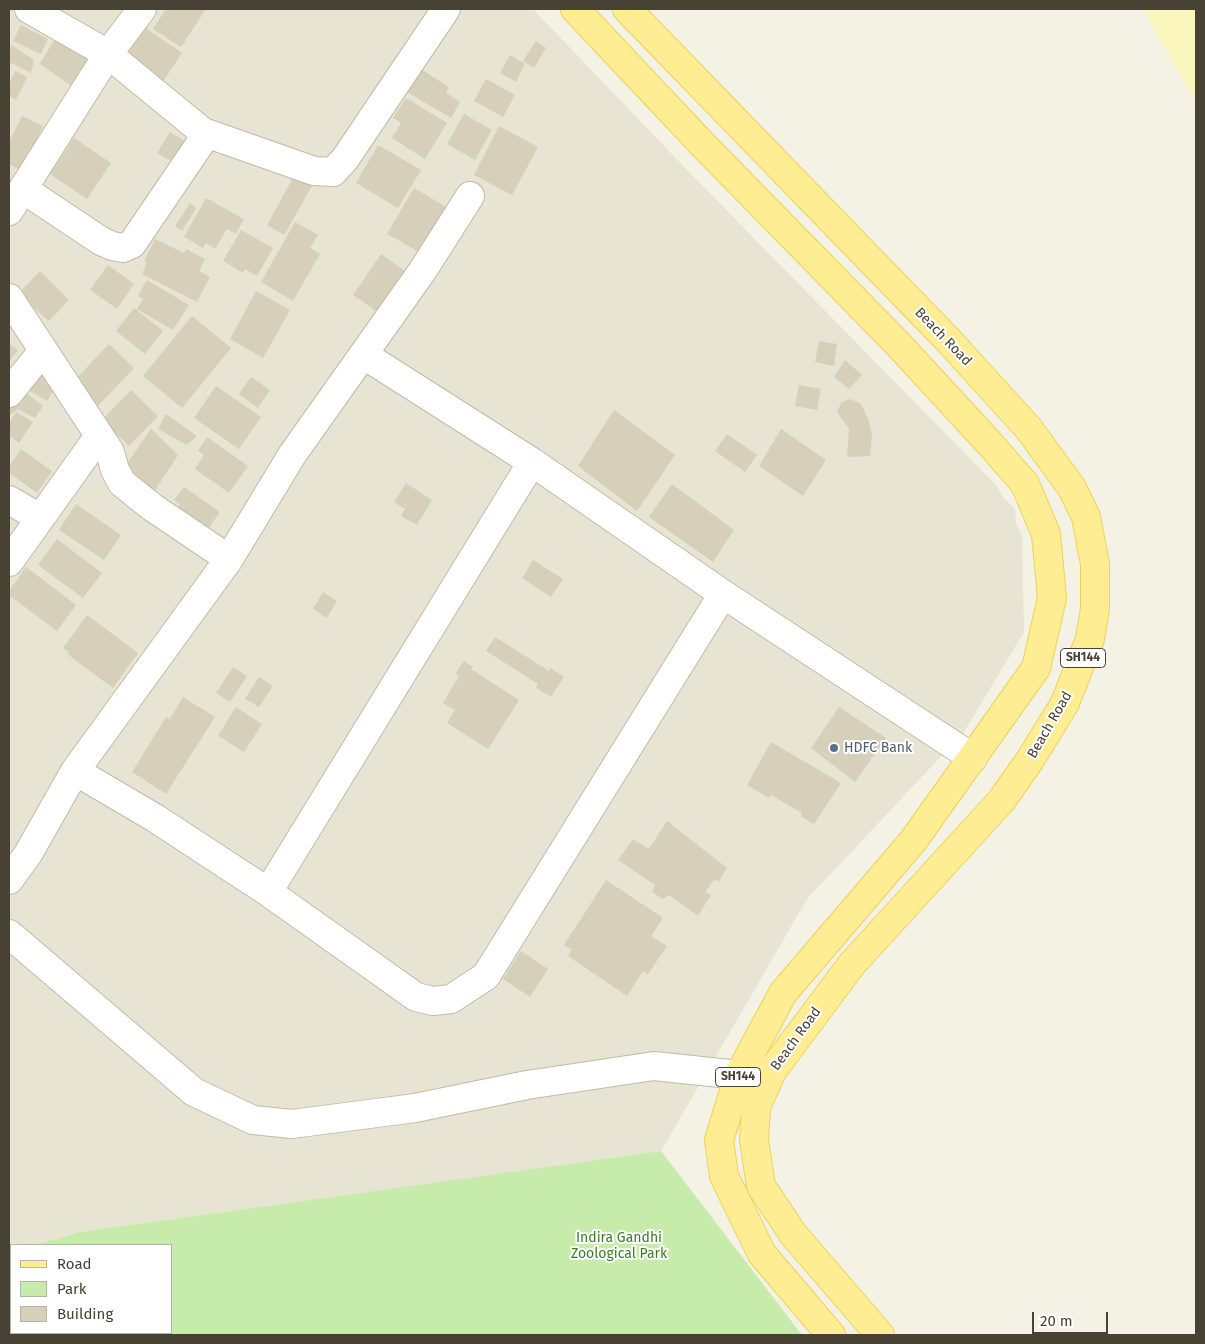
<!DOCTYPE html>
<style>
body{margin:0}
#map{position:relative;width:1205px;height:1344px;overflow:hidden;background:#f4f1e5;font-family:"Fira Sans",sans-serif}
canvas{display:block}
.frame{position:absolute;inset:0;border:10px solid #474234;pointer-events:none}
.legend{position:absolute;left:10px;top:1244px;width:162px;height:90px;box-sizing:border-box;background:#fff;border:1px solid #b5b3ae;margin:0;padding:6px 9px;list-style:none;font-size:15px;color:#474234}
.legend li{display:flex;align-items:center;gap:10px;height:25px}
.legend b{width:25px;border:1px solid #b5b3ae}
.scale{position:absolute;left:1032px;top:1312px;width:76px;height:22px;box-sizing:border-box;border:2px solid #474234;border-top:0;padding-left:6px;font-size:15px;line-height:18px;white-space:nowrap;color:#474234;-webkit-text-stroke:4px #fff;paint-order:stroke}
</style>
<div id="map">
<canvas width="1205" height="1344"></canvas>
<div class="frame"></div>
<ul class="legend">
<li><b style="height:6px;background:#ffed93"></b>Road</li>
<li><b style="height:14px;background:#c7ebab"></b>Park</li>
<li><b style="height:14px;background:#d6cfba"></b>Building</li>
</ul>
<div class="scale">20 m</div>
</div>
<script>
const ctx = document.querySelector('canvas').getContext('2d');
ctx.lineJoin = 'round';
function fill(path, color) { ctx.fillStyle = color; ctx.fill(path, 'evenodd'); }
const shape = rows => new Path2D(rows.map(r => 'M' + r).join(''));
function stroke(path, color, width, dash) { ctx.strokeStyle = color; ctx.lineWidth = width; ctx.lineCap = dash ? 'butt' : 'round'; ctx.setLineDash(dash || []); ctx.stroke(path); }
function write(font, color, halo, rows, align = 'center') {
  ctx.font = font + ' "Fira Sans",sans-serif'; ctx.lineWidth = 4; ctx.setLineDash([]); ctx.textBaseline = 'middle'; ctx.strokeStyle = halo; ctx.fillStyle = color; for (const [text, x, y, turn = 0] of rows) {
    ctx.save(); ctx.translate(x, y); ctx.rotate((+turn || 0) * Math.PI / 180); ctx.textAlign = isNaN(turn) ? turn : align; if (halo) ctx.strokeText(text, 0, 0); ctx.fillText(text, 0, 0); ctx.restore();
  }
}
const residential = shape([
 [9,9,533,9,686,169,997,486,1002,496,1015,509,1016,523,1022,536,1024,632,964,732,807,899,661,1151,80,1232,34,1245,11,1245,11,1252,9,1252]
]);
const green = shape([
 [661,1151,802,1335,9,1335,9,1252,11,1252,11,1333,171,1333,171,1245,34,1245,80,1232]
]);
const sand = shape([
 [1143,9,1196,9,1196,103]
]);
const building = shape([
 [166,9,206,9,181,47,153,29],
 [21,25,48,39,41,54,13,41],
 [144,27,182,53,162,83,123,59],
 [58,33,90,56,81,70,86,74,76,89,40,64],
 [536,41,546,48,534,68,523,61],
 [11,45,34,60,31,73,9,62],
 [510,55,525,64,516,82,500,73],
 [419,68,449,87,446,93,460,102,451,118,405,91],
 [15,71,27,77,16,100,9,96,9,84],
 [486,79,515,95,503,117,474,101],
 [406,98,447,123,425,159,392,138,401,123,393,118],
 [464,114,492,130,475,160,447,144],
 [22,116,43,126,32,149,26,173,9,164,9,137,11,138],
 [499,126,538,147,512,195,474,175],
 [170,132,186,142,174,163,157,153],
 [74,138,111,163,87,199,50,174],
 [378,145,421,170,398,208,356,183],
 [294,176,312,186,284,235,267,225],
 [414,188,448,208,421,253,387,234],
 [206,198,244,219,236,234,227,229,215,249,206,243,203,248,184,237],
 [190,203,196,208,182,231,175,226],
 [295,222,318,235,310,248,320,254,293,301,261,282],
 [241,230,273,248,257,276,245,269,243,273,223,261],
 [155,239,184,253,186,249,205,259,199,271,210,277,197,302,142,274,147,262,144,261],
 [381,254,406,272,379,313,353,295],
 [108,265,134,284,117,309,90,290],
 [40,271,69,300,49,321,27,302,22,290],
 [147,280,189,305,173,330,137,309,143,299,138,296],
 [256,291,290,310,263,358,230,339],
 [134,308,163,331,145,354,116,331],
 [192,316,231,348,182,408,143,376],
 [819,341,837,344,834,366,815,362],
 [9,343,18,350,9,362],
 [109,344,134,368,96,408,71,384],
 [845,360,862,375,849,389,834,377],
 [36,372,48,381,46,384,54,390,47,401,30,391,35,383,31,380],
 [251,377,270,390,258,408,239,394],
 [799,385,821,389,817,410,795,406],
 [216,386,261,417,239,449,194,418],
 [22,390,43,406,35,418,18,409,9,416,9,409],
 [131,390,158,416,129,446,102,420],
 [850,399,861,404,869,421,872,436,870,456,847,457,849,429,837,412,841,403],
 [614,410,675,455,637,511,578,466],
 [16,412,33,422,19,443,9,436,9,423],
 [166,414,197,436,187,445,158,429],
 [151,429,178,455,150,498,119,475],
 [781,429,826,460,803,496,759,466],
 [727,434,757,455,745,472,715,451],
 [207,437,248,466,229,493,195,469,204,455,198,451],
 [21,449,52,471,37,493,9,473,9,467],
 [406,483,432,500,417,525,401,516,405,509,394,502],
 [672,484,734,530,713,562,649,517],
 [184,487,220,512,203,536,173,514,180,504,174,500],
 [76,504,121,535,104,560,59,530],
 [57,539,102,573,83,598,38,565],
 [533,560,563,579,551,597,522,578],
 [26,567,76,605,57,631,9,595,9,591],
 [323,592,337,601,327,618,313,609],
 [87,615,138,653,113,688,67,654,69,652,63,648],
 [495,637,549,671,550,668,564,677,551,697,536,688,538,684,486,651],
 [464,661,473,667,471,669,519,700,488,749,447,723,455,710,443,703,459,676,455,674],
 [233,667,247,676,230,702,216,693],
 [259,677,273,686,259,707,245,699],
 [183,697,215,717,166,794,132,772,166,717,170,719],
 [236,707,262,724,244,752,218,736],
 [839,707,886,738,855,782,811,748],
 [771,742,841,783,814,824,801,816,802,813,771,795,769,798,747,785],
 [667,821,727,868,719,881,714,880,705,892,711,895,698,916,669,895,663,899,652,892,655,885,618,860,633,839,649,849],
 [606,880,663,918,651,936,667,946,648,974,643,971,627,996,568,956,572,950,564,945],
 [521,951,548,969,530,997,503,979]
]);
const minor = shape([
 [203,132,314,171,333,172,345,159,446,9],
 [23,189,101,241,112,246,123,248,132,244,202,141,203,132,108,54,29,9],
 [9,211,108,54,142,9],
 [9,298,110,452,115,470,122,483,152,507,229,559],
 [364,355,532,462,723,594,973,758],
 [9,393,42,352],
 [9,500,40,518],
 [9,562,99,436],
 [75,771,155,818,268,892,532,462],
 [9,880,28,854,75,771,229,559,292,455,423,270,470,196],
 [268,892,416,997,433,1001,451,999,486,976,723,594],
 [9,934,194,1092,253,1120,292,1124,415,1108,527,1085,654,1066,739,1075,767,1082]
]);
const major = shape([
 [575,9,705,147,898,344,991,445,1025,484,1046,534,1052,598,1036,668,913,841,783,993,739,1075,719,1140,724,1176,762,1254,831,1335],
 [627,9,949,341,1029,429,1072,488,1086,517,1095,564,1095,609,1090,639,1065,703,1030,760,1001,801,852,964,772,1071,756,1107,754,1140,761,1186,793,1234,880,1335]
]);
const markers = [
 [834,748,5,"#5c6f8a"]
];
const shields = [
 [1083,658,45],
 [738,1077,45]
];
const shieldNames = [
 ["SH144",1083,658],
 ["SH144",738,1077]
];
const streetNames = [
 ["Beach Road",943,337,46],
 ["Beach Road",1050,725,-60],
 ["Beach Road",796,1039,-54]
];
const serviceNames = [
 ["HDFC Bank",844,748]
];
const parkNames = [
 ["Indira Gandhi",619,1238],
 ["Zoological Park",619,1254]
];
fill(residential, '#e8e4d3');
fill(green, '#c7ebab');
fill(sand, '#fbf6be');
fill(building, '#d6cfba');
stroke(minor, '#c0baa7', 30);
stroke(major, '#ecd25b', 30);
stroke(minor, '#fff', 28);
stroke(major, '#ffed93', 28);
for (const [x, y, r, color] of markers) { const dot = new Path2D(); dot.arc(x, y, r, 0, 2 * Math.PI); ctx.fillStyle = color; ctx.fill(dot); stroke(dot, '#fff', 2); }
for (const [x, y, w] of shields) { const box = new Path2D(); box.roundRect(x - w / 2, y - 9.5, w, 19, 4); ctx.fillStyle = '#fff'; ctx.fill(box); stroke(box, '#474234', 1); }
write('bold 12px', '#474234', null, shieldNames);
write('14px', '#474234', '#fff', streetNames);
write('14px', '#4e5e75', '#fff', serviceNames, 'left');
write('14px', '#3b7d23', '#fff', parkNames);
</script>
